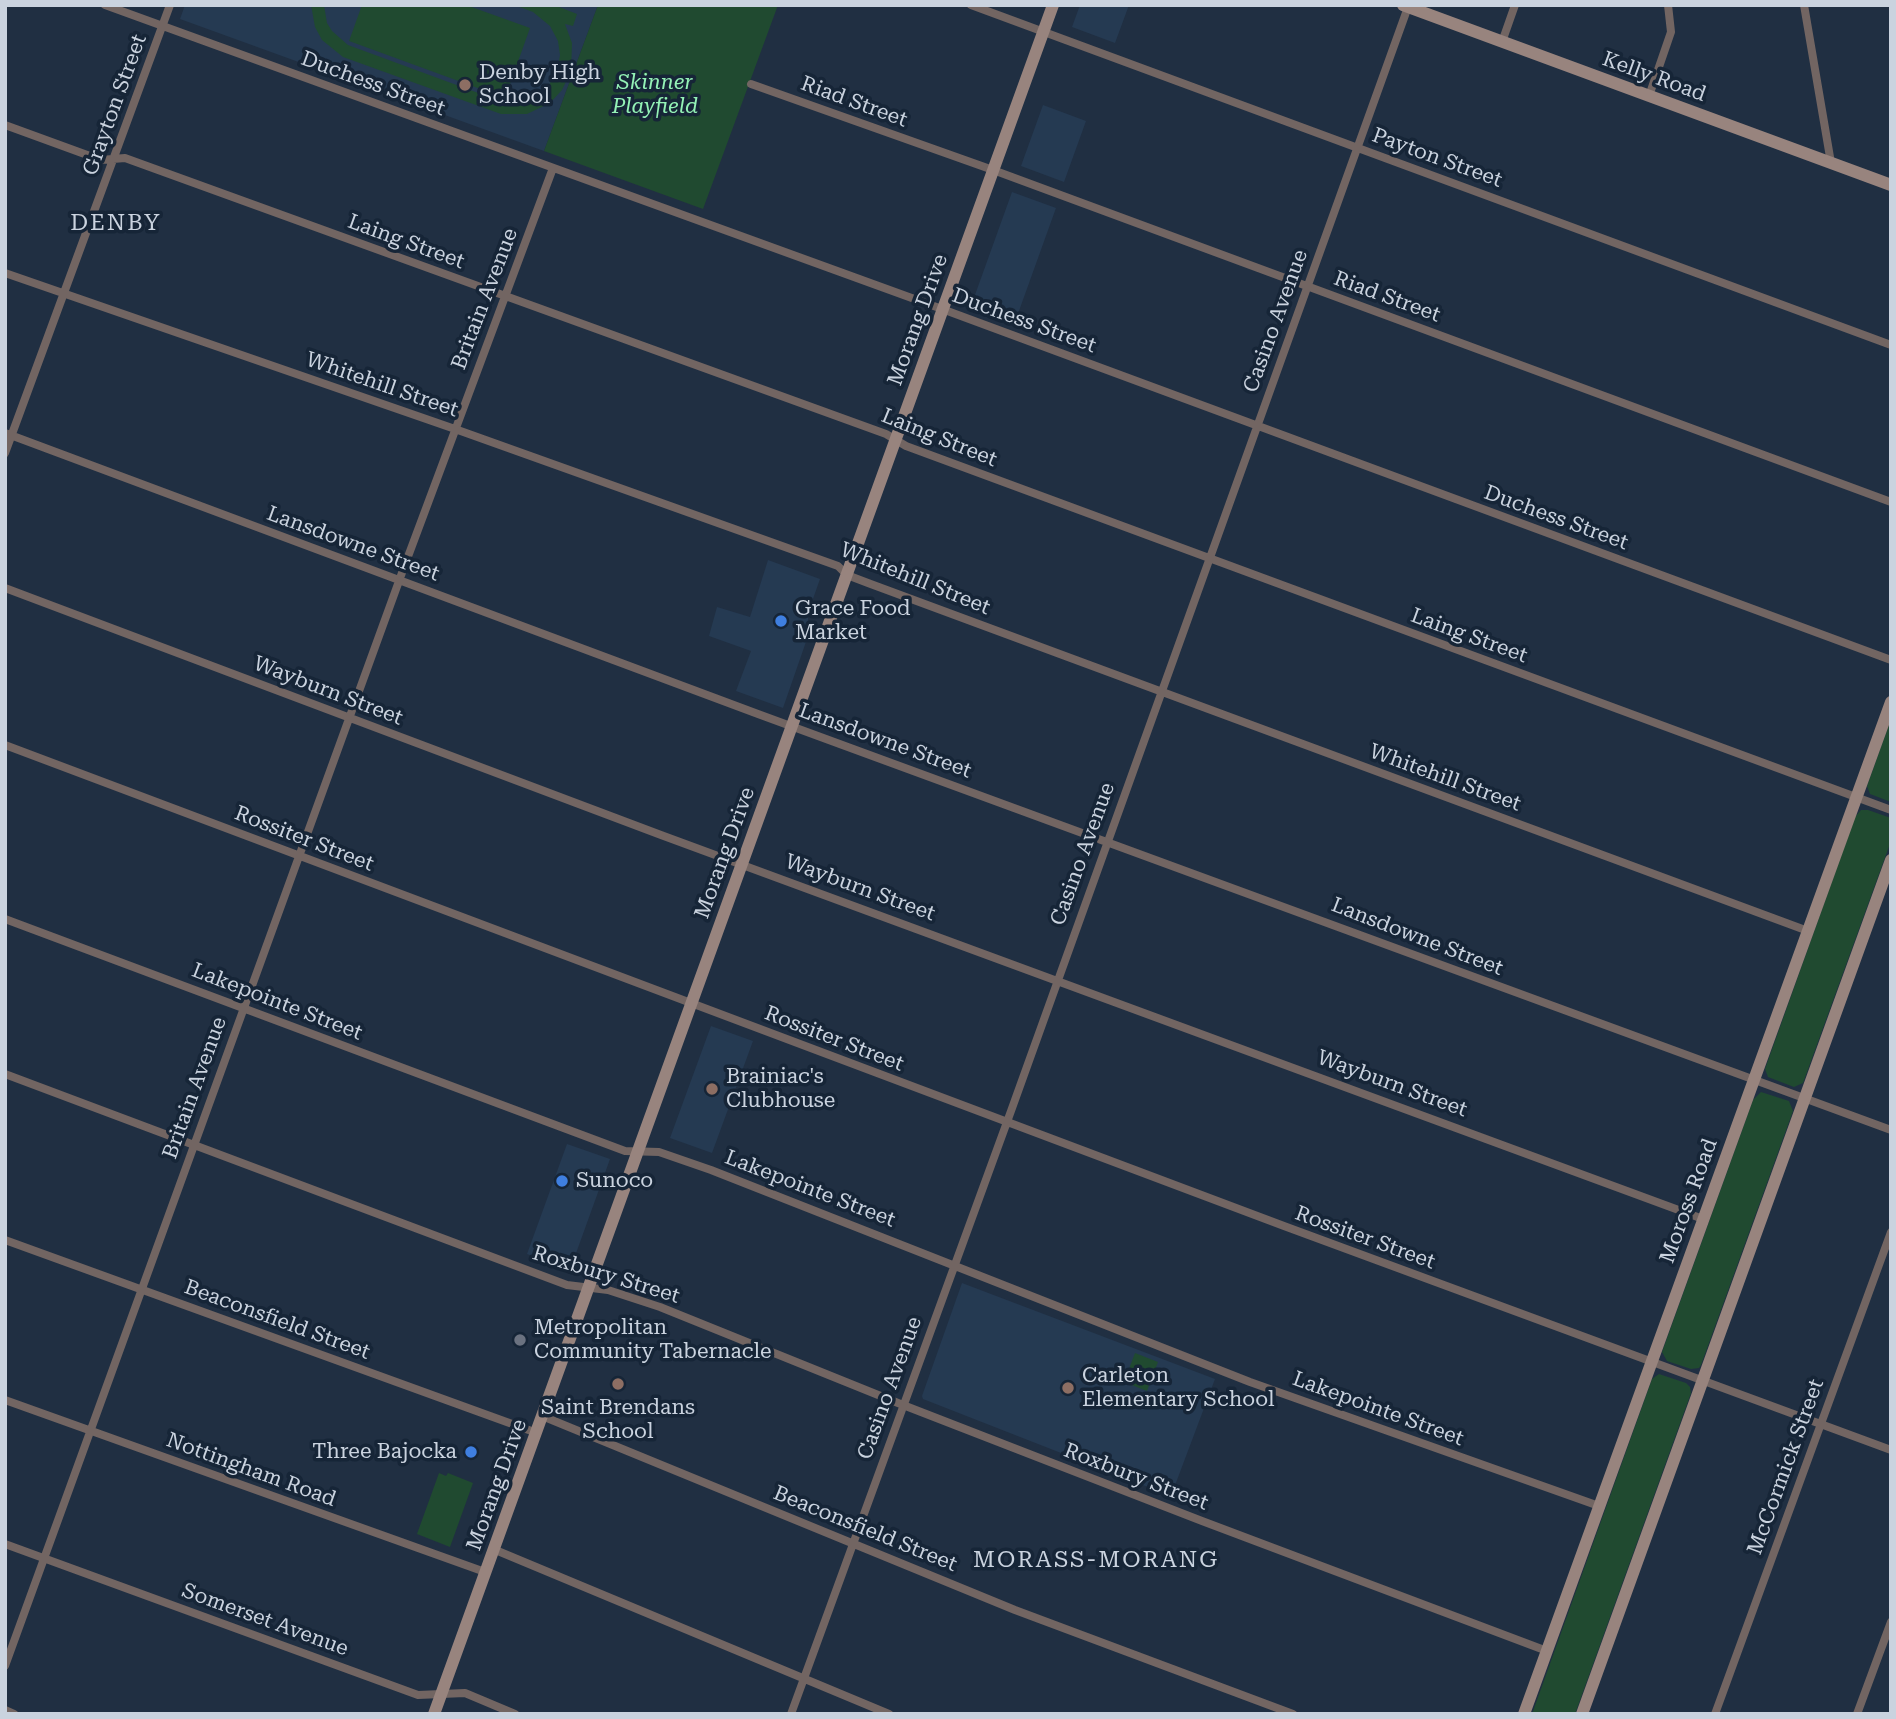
<!DOCTYPE html>
<style>
body{margin:0}
#map{position:relative;width:1896px;height:1719px;overflow:hidden;background:#202f42;font-family:"Roboto Serif",serif}
canvas{display:block}
.frame{position:absolute;inset:0;border:7px solid #cad3df;pointer-events:none}
</style>
<div id="map">
<canvas width="1896" height="1719"></canvas>
<div class="frame"></div>
</div>
<script>
const ctx = document.querySelector('canvas').getContext('2d');
ctx.lineJoin = 'round';
function fill(path, color) { ctx.fillStyle = color; ctx.fill(path, 'evenodd'); }
const shape = rows => new Path2D(rows.map(r => 'M' + r).join(''));
function stroke(path, color, width, dash) { ctx.strokeStyle = color; ctx.lineWidth = width; ctx.lineCap = dash ? 'butt' : 'round'; ctx.setLineDash(dash || []); ctx.stroke(path); }
function write(font, color, halo, rows, align = 'center') {
  ctx.font = font + ' "Roboto Serif",serif'; ctx.lineWidth = 7; ctx.setLineDash([]); ctx.textBaseline = 'middle'; ctx.strokeStyle = halo; ctx.fillStyle = color; for (const [text, x, y, turn = 0] of rows) {
    ctx.save(); ctx.translate(x, y); ctx.rotate((+turn || 0) * Math.PI / 180); ctx.textAlign = isNaN(turn) ? turn : align; if (halo) ctx.strokeText(text, 0, 0); ctx.fillText(text, 0, 0); ctx.restore();
  }
}
const built = shape([
 [185,5,598,5,544,151,180,19],
 [1080,5,1129,5,1115,43,1072,27],
 [1043,105,1086,121,1064,182,1021,166],
 [1012,192,1056,208,1015,322,971,306],
 [768,560,820,579,808,613,808,636,783,708,736,691,751,651,709,636,717,607,750,617],
 [711,1026,753,1041,712,1153,670,1138],
 [567,1144,610,1159,570,1270,527,1254],
 [962,1283,1215,1379,1171,1496,923,1399,922,1396]
]);
const green = shape([
 [311,5,324,5,327,23,332,31,348,45,500,101,516,103,530,100,546,89,557,73,560,55,558,41,550,26,533,12,514,5,554,5,577,14,573,26,565,24,572,43,571,71,562,90,550,103,527,114,501,114,343,57,322,40,315,27],
 [362,5,466,5,530,28,505,98,349,41],
 [598,5,778,5,703,209,544,151],
 [1891,719,1891,802,1870,794,1867,786],
 [1861,810,1868,810,1891,818,1891,841,1803,1083,1794,1087,1768,1077,1765,1069,1855,817],
 [1761,1092,1789,1101,1793,1111,1701,1365,1699,1368,1691,1369,1667,1361,1662,1352,1753,1100],
 [1135,1353,1158,1362,1147,1391,1124,1382],
 [1659,1374,1686,1383,1690,1387,1691,1393,1575,1714,1532,1714,1652,1379],
 [439,1473,446,1476,448,1473,473,1483,450,1547,417,1534]
]);
const street = shape([
 [105,5,942,309,1891,660],
 [971,5,1891,345],
 [1804,5,1831,163],
 [1502,42,1515,5],
 [751,84,993,170,1891,502],
 [1649,96,1671,32,1668,5],
 [5,125,101,160,125,158,886,434,906,446,1891,810],
 [5,273,455,429,838,566,847,575,868,583,1808,931],
 [5,433,758,714,1891,1130],
 [5,453,170,5],
 [5,588,661,835,1703,1219],
 [5,745,1284,1226,1891,1450],
 [5,919,625,1151,659,1152,711,1170,1250,1382,1599,1506],
 [5,1074,567,1285,608,1290,660,1307,903,1405,1202,1521,1547,1651],
 [5,1240,537,1433],
 [5,1400,485,1572],
 [542,1416,1015,1610,1293,1714],
 [5,1544,418,1695,465,1693,515,1714],
 [493,1549,889,1714],
 [5,1666,403,570,553,168],
 [5,1710,14,1714],
 [791,1714,1011,1111,1408,7],
 [1715,1714,1891,1232],
 [1857,1714,1891,1622]
]);
const secondary = shape([
 [1403,5,1891,185],
 [434,1714,1053,5],
 [1524,1714,1891,702],
 [1582,1714,1891,860]
]);
const markers = [
 [465,85,7,"#8d6e63"],
 [781,621,7,"#3f7fe0"],
 [712,1089,7,"#8d6e63"],
 [562,1181,7,"#3f7fe0"],
 [520,1340,7,"#6b7280"],
 [618,1384,7,"#8d6e63"],
 [1068,1388,7,"#8d6e63"],
 [471,1452,7,"#3f7fe0"]
];
const poiNames = [
 ["Denby High",479,73],
 ["School",479,97],
 ["Grace Food",795,609],
 ["Market",795,633],
 ["Brainiac's",726,1077],
 ["Clubhouse",726,1101],
 ["Sunoco",576,1181],
 ["Metropolitan",534,1328],
 ["Community Tabernacle",534,1352],
 ["Carleton",1082,1376],
 ["Elementary School",1082,1400],
 ["Saint Brendans",618,1408,"center"],
 ["School",618,1432,"center"],
 ["Three Bajocka",457,1452,"right"]
];
const streetNames = [
 ["Kelly Road",1654,77,20],
 ["Duchess Street",373,84,20],
 ["Riad Street",854,102,20],
 ["Grayton Street",115,105,-70],
 ["Payton Street",1437,158,20],
 ["Laing Street",406,242,20],
 ["Riad Street",1387,297,20],
 ["Britain Avenue",485,299,-69],
 ["Morang Drive",918,320,-70],
 ["Duchess Street",1024,321,20],
 ["Casino Avenue",1276,321,-70],
 ["Whitehill Street",382,385,19],
 ["Laing Street",939,438,22],
 ["Duchess Street",1556,518,20],
 ["Lansdowne Street",353,544,20],
 ["Whitehill Street",915,579,22],
 ["Laing Street",1469,636,20],
 ["Wayburn Street",328,691,21],
 ["Lansdowne Street",885,741,20],
 ["Whitehill Street",1445,778,20],
 ["Rossiter Street",304,839,21],
 ["Morang Drive",725,853,-70],
 ["Casino Avenue",1083,854,-70],
 ["Wayburn Street",860,888,20],
 ["Lansdowne Street",1417,937,21],
 ["Lakepointe Street",277,1002,21],
 ["Rossiter Street",834,1039,21],
 ["Wayburn Street",1392,1084,20],
 ["Britain Avenue",195,1088,-70],
 ["Lakepointe Street",810,1189,21],
 ["Moross Road",1689,1201,-70],
 ["Rossiter Street",1365,1238,20],
 ["Roxbury Street",606,1275,17],
 ["Beaconsfield Street",277,1320,20],
 ["Casino Avenue",890,1388,-70],
 ["Lakepointe Street",1378,1409,20],
 ["McCormick Street",1786,1467,-70],
 ["Nottingham Road",251,1470,20],
 ["Roxbury Street",1136,1477,21],
 ["Morang Drive",497,1485,-70],
 ["Beaconsfield Street",865,1529,22],
 ["Somerset Avenue",265,1620,20]
];
const parkNames = [
 ["Skinner",655,83],
 ["Playfield",655,107]
];
const neighbourhoodNames = [
 ["DENBY",116,223],
 ["MORASS-MORANG",1096,1560]
];
fill(built, '#253a52');
fill(green, '#204a30');
stroke(street, '#726562', 8);
stroke(secondary, '#98847e', 12);
for (const [x, y, r, color] of markers) { const dot = new Path2D(); dot.arc(x, y, r, 0, 2 * Math.PI); ctx.fillStyle = color; ctx.fill(dot); stroke(dot, '#162537', 2.5); }
write('21px', '#cad3df', '#162537', poiNames, 'left');
write('21px', '#cad3df', '#162537', streetNames);
write('italic 21px', '#94f2b6', '#162537', parkNames);
ctx.letterSpacing = '2px';
write('23px', '#cad3df', '#162537', neighbourhoodNames);
ctx.letterSpacing = '0px';
</script>
